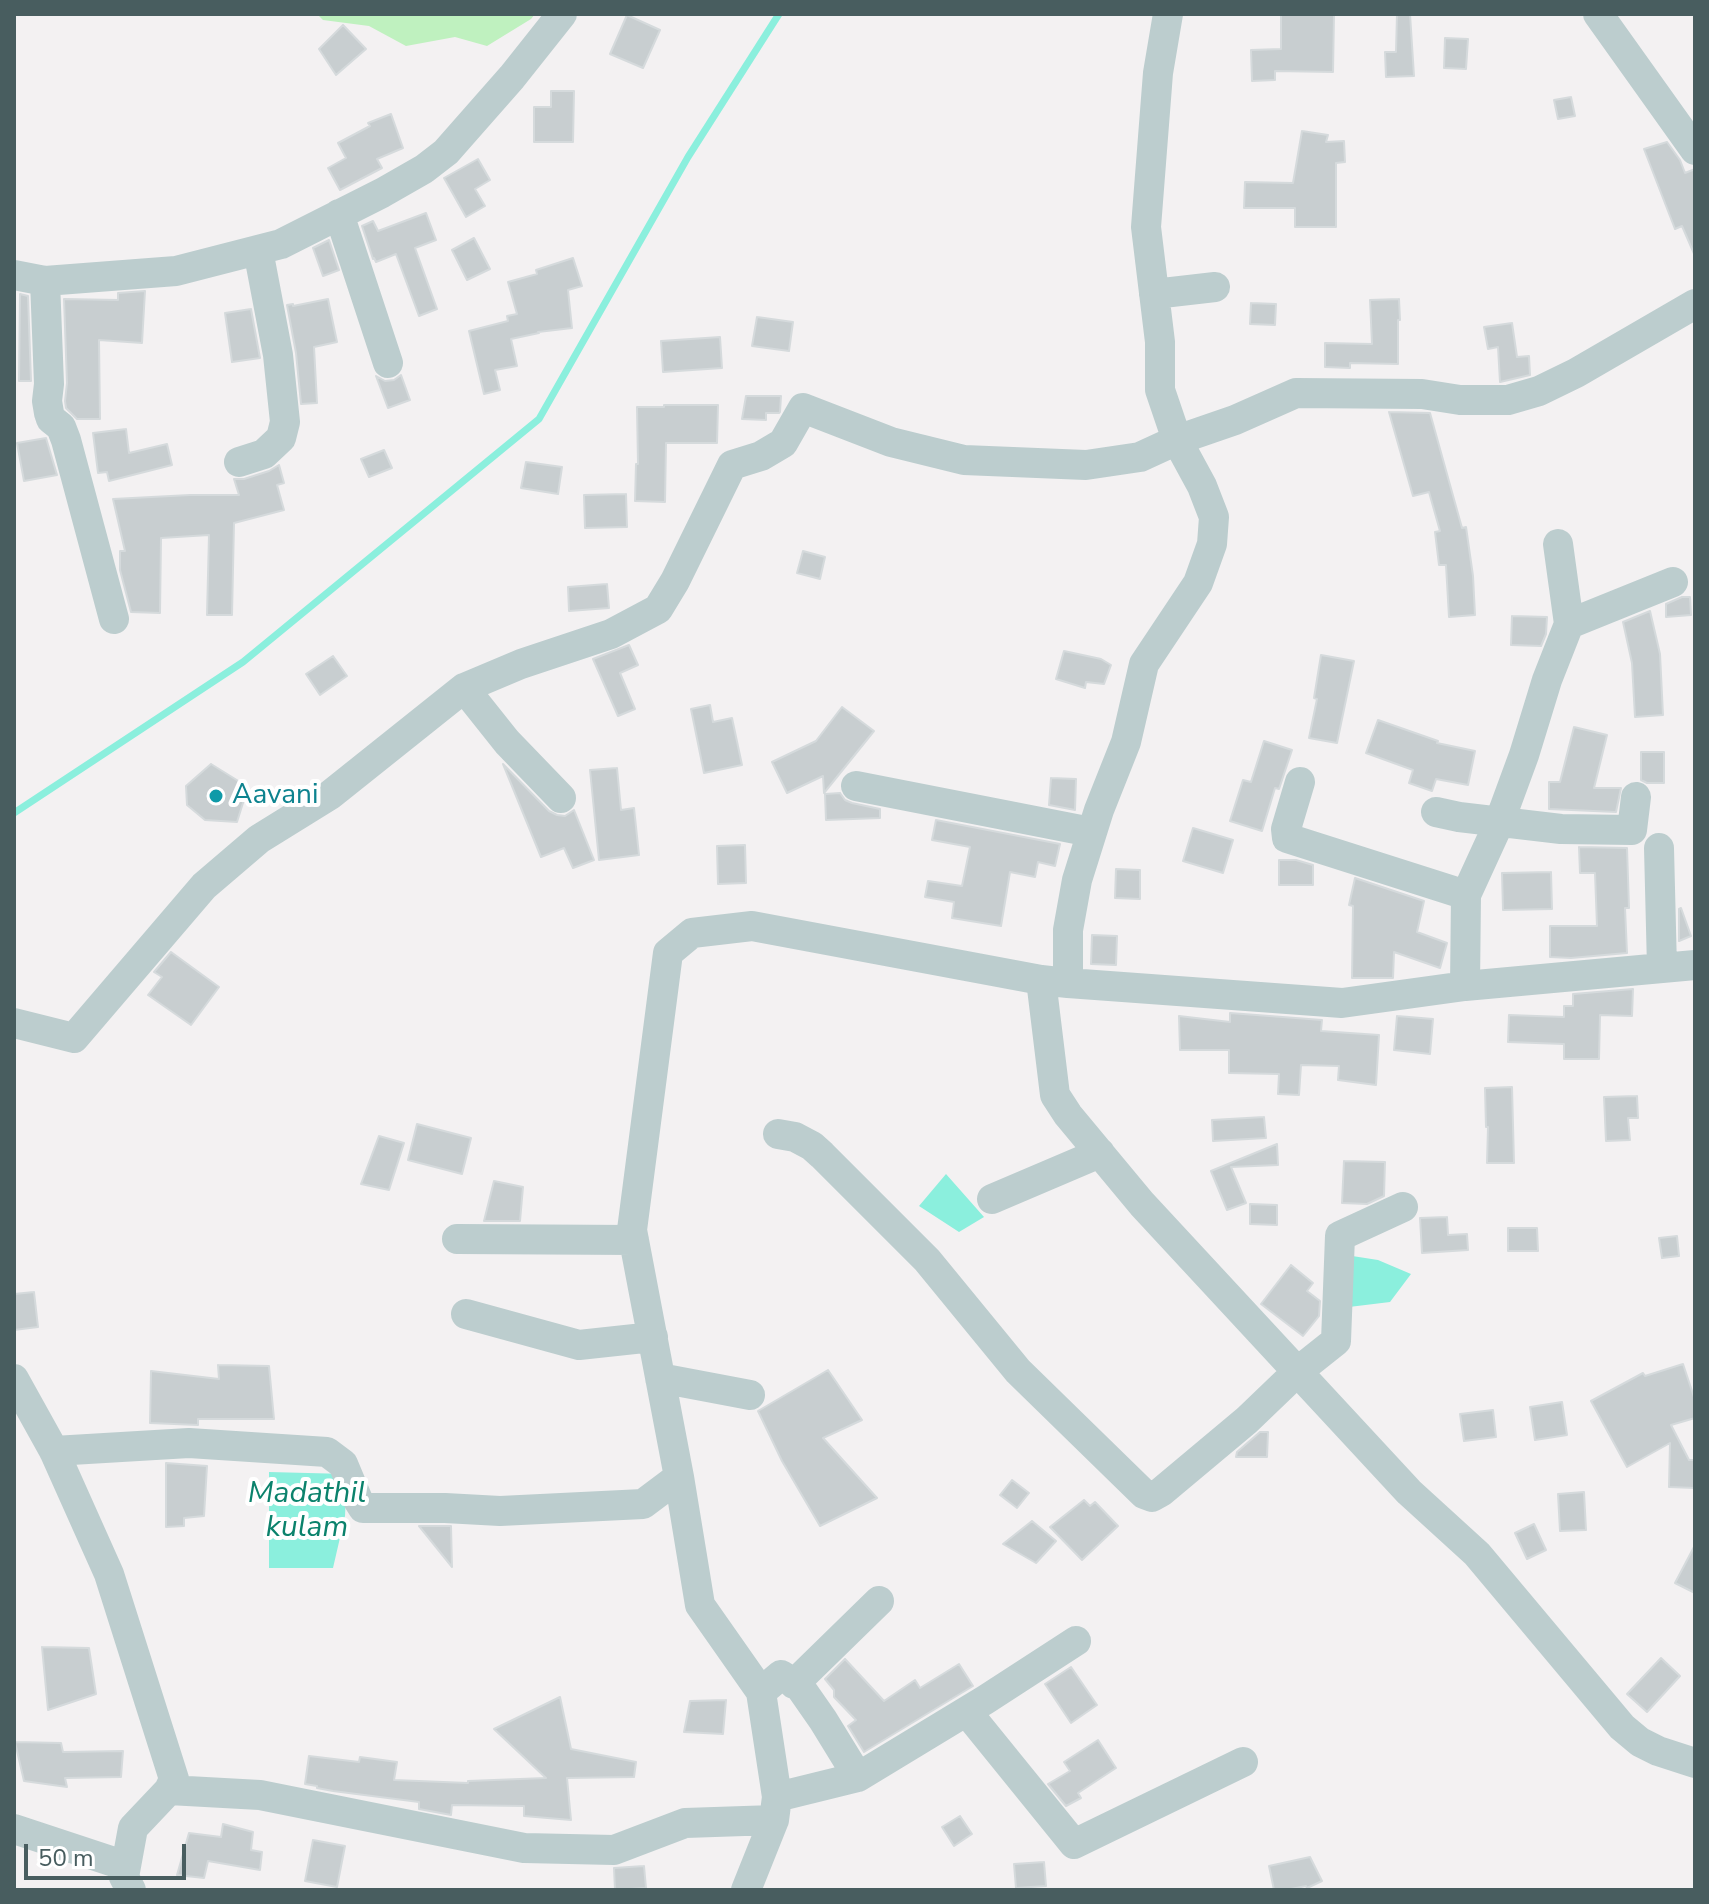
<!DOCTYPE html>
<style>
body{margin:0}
#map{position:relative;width:1709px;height:1904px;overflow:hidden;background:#f3f1f2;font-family:"Nunito Sans",sans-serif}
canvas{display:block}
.frame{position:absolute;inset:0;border:16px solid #485d5f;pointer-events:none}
.scale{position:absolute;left:24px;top:1844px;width:162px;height:36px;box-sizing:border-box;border:4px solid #485d5f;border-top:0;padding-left:10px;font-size:24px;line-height:28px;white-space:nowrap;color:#485d5f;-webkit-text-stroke:6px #fff;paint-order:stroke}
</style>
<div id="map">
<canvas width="1709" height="1904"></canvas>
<div class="frame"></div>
<div class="scale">50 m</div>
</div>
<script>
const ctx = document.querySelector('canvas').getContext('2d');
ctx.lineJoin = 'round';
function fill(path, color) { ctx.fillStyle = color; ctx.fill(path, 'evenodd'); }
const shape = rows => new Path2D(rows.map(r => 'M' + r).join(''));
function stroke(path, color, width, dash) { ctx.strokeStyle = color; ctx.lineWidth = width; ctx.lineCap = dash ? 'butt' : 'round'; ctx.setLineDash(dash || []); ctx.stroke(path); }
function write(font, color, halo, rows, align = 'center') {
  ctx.font = font + ' "Nunito Sans",sans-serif'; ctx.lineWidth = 8; ctx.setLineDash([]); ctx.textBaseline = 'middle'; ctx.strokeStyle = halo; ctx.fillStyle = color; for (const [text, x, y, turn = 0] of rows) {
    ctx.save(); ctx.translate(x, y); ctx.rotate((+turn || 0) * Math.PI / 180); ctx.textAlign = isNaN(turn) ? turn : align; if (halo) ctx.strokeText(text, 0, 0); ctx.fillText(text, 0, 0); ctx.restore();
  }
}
const green = shape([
 [317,14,535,14,531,19,487,46,455,37,406,46,369,26,323,20]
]);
const water = shape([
 [946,1174,984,1217,959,1232,919,1206],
 [1333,1253,1378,1260,1411,1274,1390,1302,1349,1307],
 [269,1472,347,1474,345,1516,333,1568,269,1568]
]);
const stream = shape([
 [14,813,243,662,539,419,688,157,779,14]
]);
const building = shape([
 [1281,14,1334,14,1333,72,1275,71,1275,80,1252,81,1251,50,1281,49,1281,14],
 [1397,14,1410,14,1414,76,1386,77,1385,52,1396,52,1397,14],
 [627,15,660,30,643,68,610,54,627,15],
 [343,25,366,49,336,75,319,49,343,25],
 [1445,38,1468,39,1466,69,1444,68,1445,38],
 [551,91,574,91,573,142,534,142,534,107,551,107,551,91],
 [1571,97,1575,116,1558,119,1554,100,1571,97],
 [391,114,403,148,377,159,382,168,340,190,328,168,346,158,338,143,370,126,368,123,391,114],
 [1302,131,1328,135,1326,142,1344,141,1345,162,1336,163,1336,227,1295,227,1295,208,1244,208,1245,182,1293,183,1302,131],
 [1667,142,1680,160,1685,173,1695,169,1695,256,1682,226,1675,229,1644,149,1667,142],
 [478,159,490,180,475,189,485,206,466,217,444,178,478,159],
 [426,213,436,240,415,248,437,309,419,316,396,254,376,262,374,258,373,259,362,226,373,221,378,231,426,213],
 [474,238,490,269,467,280,452,250,474,238],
 [329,240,339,270,323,276,313,248,329,240],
 [573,258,582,286,568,290,572,328,538,332,539,333,511,339,517,366,495,370,500,390,484,394,469,331,508,321,507,316,517,314,508,282,537,274,536,270,573,258],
 [145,291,142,343,99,340,100,419,77,419,66,408,65,401,67,383,64,299,118,300,118,293,145,291],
 [20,294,28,296,31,381,19,381,20,294],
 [328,299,337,342,314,347,317,403,301,404,296,353,287,305,293,304,293,306,328,299],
 [1399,299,1400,320,1398,320,1398,364,1350,363,1350,368,1325,367,1325,343,1372,344,1370,300,1399,299],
 [1251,303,1276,304,1275,325,1250,324,1251,303],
 [251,309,260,358,232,362,225,313,251,309],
 [757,317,793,322,789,351,752,346,757,317],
 [1512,323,1517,357,1529,356,1530,375,1500,382,1498,347,1488,349,1484,327,1512,323],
 [720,337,722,368,663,372,661,341,720,337],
 [401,375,410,400,388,408,376,376,385,381,394,380,401,375],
 [746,396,781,396,780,412,779,413,766,413,766,420,742,419,746,396],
 [664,405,718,405,717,443,666,443,665,502,635,501,636,464,638,464,637,407,664,407,664,405],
 [1389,412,1430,413,1462,528,1466,527,1473,576,1475,615,1449,617,1446,565,1439,565,1435,532,1440,531,1429,492,1413,496,1389,412],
 [126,429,129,453,167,444,172,465,109,481,107,472,98,473,93,433,126,429],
 [46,438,57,475,24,481,17,443,46,438],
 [384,450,392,468,369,477,361,459,384,450],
 [526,462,562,467,558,494,521,488,526,462],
 [279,465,284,483,277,485,284,510,234,523,232,615,207,615,209,535,161,538,160,613,131,612,120,570,120,551,125,551,113,499,190,495,239,495,234,479,244,479,269,471,279,465],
 [626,494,627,527,585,528,584,495,626,494],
 [803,551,825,557,820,579,797,573,803,551],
 [607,584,609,608,569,611,568,587,607,584],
 [1682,597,1690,597,1691,615,1666,617,1666,604,1682,597],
 [1650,611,1660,654,1663,715,1635,717,1632,663,1623,622,1650,611],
 [1512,616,1547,617,1546,634,1541,646,1511,645,1512,616],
 [629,645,638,665,620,673,635,709,618,716,593,659,629,645],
 [1064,651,1101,659,1111,665,1104,684,1086,682,1085,688,1056,679,1064,651],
 [1321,655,1354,661,1337,743,1309,738,1317,699,1314,698,1321,655],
 [333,656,347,676,320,695,306,674,333,656],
 [710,705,713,722,732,718,742,765,704,773,691,709,710,705],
 [842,707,874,731,824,793,823,776,787,793,772,762,816,741,842,707],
 [1378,720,1438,741,1437,743,1475,751,1468,785,1436,779,1432,791,1409,783,1413,770,1366,753,1378,720],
 [1574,727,1607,735,1594,788,1621,788,1616,812,1549,809,1549,782,1560,782,1574,727],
 [1264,741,1292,750,1279,789,1275,788,1262,831,1230,821,1243,780,1251,782,1264,741],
 [1641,752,1664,752,1664,783,1647,783,1641,780,1641,752],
 [211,764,248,787,237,822,205,820,187,805,186,786,211,764],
 [503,764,549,811,557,815,565,816,574,810,594,860,573,868,564,848,541,857,503,764],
 [617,768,621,810,634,808,639,855,599,860,590,770,617,768],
 [1051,778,1076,779,1075,810,1049,805,1051,778],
 [840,793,845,800,852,803,880,809,880,818,826,820,825,794,840,793],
 [936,820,1060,844,1055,866,1038,862,1035,877,1010,872,1001,926,952,918,954,902,925,897,928,881,962,886,970,847,932,840,936,820],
 [1193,828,1233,840,1223,873,1183,861,1193,828],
 [745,845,746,883,718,884,717,846,745,845],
 [1579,847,1627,848,1629,908,1625,908,1627,953,1571,958,1550,957,1550,926,1597,926,1595,873,1580,873,1579,847],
 [1279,860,1296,860,1313,865,1313,885,1279,885,1279,860],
 [1116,869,1140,870,1140,899,1115,898,1116,869],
 [1551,872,1552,909,1503,910,1502,873,1551,872],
 [1355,878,1424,901,1417,932,1447,943,1440,968,1394,952,1393,978,1352,978,1353,906,1349,905,1355,878],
 [1681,908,1691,936,1679,941,1679,909,1681,908],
 [1092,935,1117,936,1116,965,1091,964,1092,935],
 [171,952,219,987,191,1025,148,995,162,977,154,972,171,952],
 [1633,989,1632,1016,1600,1015,1599,1059,1564,1059,1564,1044,1508,1042,1509,1015,1564,1017,1564,1006,1573,1006,1573,994,1633,989],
 [1230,1013,1322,1020,1321,1031,1379,1035,1376,1085,1338,1080,1339,1066,1301,1065,1299,1095,1278,1094,1279,1074,1229,1073,1229,1050,1180,1050,1179,1016,1230,1022,1230,1013],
 [1397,1016,1433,1019,1430,1054,1394,1050,1397,1016],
 [1512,1087,1514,1163,1487,1163,1488,1127,1486,1127,1485,1088,1512,1087],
 [1637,1096,1638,1118,1628,1118,1630,1140,1606,1141,1604,1097,1637,1096],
 [1264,1117,1266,1138,1213,1141,1212,1120,1264,1117],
 [417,1124,471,1138,462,1174,408,1160,417,1124],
 [379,1136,404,1143,389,1190,361,1184,379,1136],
 [1277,1144,1278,1165,1231,1167,1246,1203,1227,1210,1211,1171,1277,1144],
 [1344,1161,1385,1162,1384,1196,1367,1204,1342,1203,1344,1161],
 [494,1181,523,1187,520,1221,484,1221,494,1181],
 [1250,1204,1277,1205,1277,1225,1250,1224,1250,1204],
 [1447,1217,1448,1235,1467,1234,1468,1250,1422,1253,1420,1218,1447,1217],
 [1508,1228,1537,1228,1538,1251,1508,1251,1508,1228],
 [1677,1236,1679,1256,1662,1258,1659,1238,1677,1236],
 [1291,1265,1313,1283,1307,1291,1320,1301,1319,1316,1303,1336,1261,1304,1291,1265],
 [34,1292,38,1327,14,1330,14,1294,34,1292],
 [1683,1364,1695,1400,1695,1418,1671,1425,1689,1460,1695,1460,1695,1488,1669,1487,1670,1443,1627,1467,1591,1401,1643,1373,1645,1376,1683,1364],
 [218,1365,269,1366,274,1419,198,1419,198,1425,150,1423,151,1371,219,1379,218,1365],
 [828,1370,862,1420,823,1438,877,1498,820,1526,782,1461,758,1411,828,1370],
 [1562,1402,1567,1435,1535,1440,1530,1407,1562,1402],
 [1493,1410,1496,1437,1464,1441,1460,1414,1493,1410],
 [1260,1432,1268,1432,1267,1457,1236,1457,1237,1452,1260,1432],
 [166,1463,207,1466,204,1516,184,1518,184,1526,166,1527,166,1463],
 [1012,1480,1029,1493,1017,1508,1000,1495,1012,1480],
 [1584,1492,1586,1530,1560,1531,1558,1494,1584,1492],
 [1084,1500,1090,1506,1095,1502,1118,1526,1082,1560,1050,1527,1084,1500],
 [1032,1521,1056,1541,1036,1563,1003,1544,1032,1521],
 [1534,1524,1546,1550,1527,1559,1515,1533,1534,1524],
 [419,1526,451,1526,452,1567,419,1526],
 [1695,1545,1695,1593,1675,1583,1695,1545],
 [42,1647,89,1648,96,1694,48,1710,42,1647],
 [1661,1658,1680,1676,1647,1712,1627,1694,1661,1658],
 [845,1659,884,1701,915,1680,920,1688,959,1664,973,1686,864,1752,848,1726,856,1720,834,1697,834,1690,825,1679,845,1659],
 [1071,1667,1097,1705,1071,1723,1045,1684,1071,1667],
 [560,1697,571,1749,636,1762,634,1777,567,1778,571,1820,524,1816,524,1806,452,1805,451,1815,419,1809,419,1802,333,1791,317,1788,317,1786,305,1784,309,1756,359,1762,360,1757,397,1762,394,1780,468,1783,468,1781,546,1778,494,1729,560,1697],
 [726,1700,723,1734,684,1732,690,1701,726,1700],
 [1098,1740,1116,1768,1078,1793,1081,1798,1066,1806,1048,1784,1070,1771,1064,1762,1098,1740],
 [15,1742,61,1743,63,1752,123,1751,121,1777,65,1778,67,1787,24,1781,15,1742],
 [960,1816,972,1834,954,1846,942,1827,960,1816],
 [223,1824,253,1832,251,1850,262,1852,260,1870,208,1861,204,1878,177,1875,189,1833,221,1837,223,1824],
 [313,1840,345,1846,337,1887,305,1881,313,1840],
 [1310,1857,1322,1881,1307,1888,1306,1886,1286,1890,1274,1890,1269,1866,1310,1857],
 [1044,1862,1046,1886,1016,1888,1014,1864,1044,1862],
 [644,1866,646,1888,615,1890,614,1868,644,1866]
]);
const minor = shape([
 [1598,14,1695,150],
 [339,214,388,363],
 [14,275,45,281,176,271,281,244,382,193,424,169,446,152,512,77,562,14],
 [45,281,49,384,47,401,49,413,51,419,61,427,66,440,114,619],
 [1154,294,1215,287],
 [239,462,264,454,281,438,285,422,278,355,258,250],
 [1569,624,1673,582],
 [464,688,507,742,561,798],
 [1300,782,1286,829,1287,838,1466,895],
 [856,786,1091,832],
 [1436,812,1459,817,1561,829,1632,830,1636,797],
 [1659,848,1662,968],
 [1041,980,1055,1095,1068,1115,1142,1204,1409,1492,1477,1554,1622,1727,1640,1742,1658,1751,1695,1763],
 [1068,983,1068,930,1077,880,1099,810,1126,742,1144,664,1198,583,1212,544,1214,517,1202,486,1177,440,1160,390,1160,342,1146,227,1158,73,1168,14],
 [1465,986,1466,895,1499,823,1524,755,1547,680,1569,624,1558,544],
 [14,1023,74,1038,204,886,259,839,330,795,464,688,521,664,611,634,658,609,675,581,732,465,761,456,783,443,803,408,891,442,964,460,1086,465,1140,457,1177,440,1235,420,1296,393,1422,394,1460,400,1508,400,1539,391,1576,373,1695,304],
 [778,1134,795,1137,812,1146,822,1155,927,1260,1018,1371,1144,1494,1152,1497,1161,1492,1247,1420,1297,1372,1336,1341,1340,1236,1403,1207],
 [992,1199,1100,1153],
 [457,1239,634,1240],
 [466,1314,579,1345,653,1337],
 [660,1378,750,1395],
 [14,1379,54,1451,109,1574,174,1779,169,1790],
 [54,1451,189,1443,327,1452,343,1464,358,1500,363,1508,445,1508,500,1511,643,1504,679,1477],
 [794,1684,879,1601],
 [761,1692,781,1675,800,1687,823,1720,858,1777,985,1700,1076,1641],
 [967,1712,1074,1844,1243,1762],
 [777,1797,858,1777],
 [14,1829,126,1866],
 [131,1890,124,1877,133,1828,169,1790,260,1795,524,1848,614,1850,685,1823,774,1820,777,1797,761,1692,700,1605,679,1477,632,1230,668,953,692,933,752,926,1041,980,1068,983,1342,1003,1465,986,1695,965],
 [746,1890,774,1820]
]);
const markers = [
 [216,796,8,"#0f9aa8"]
];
const cultureNames = [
 ["Aavani",232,796]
];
const waterNames = [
 ["Madathil",307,1495],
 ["kulam",307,1529]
];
fill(green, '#bff1bf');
fill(water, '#8befdd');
stroke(stream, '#8befdd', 7);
fill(building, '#c8ced0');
stroke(building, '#d5dadc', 2);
stroke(minor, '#bccdce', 30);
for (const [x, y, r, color] of markers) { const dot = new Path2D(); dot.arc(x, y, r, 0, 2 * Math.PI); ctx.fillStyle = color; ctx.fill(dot); stroke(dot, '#fff', 3); }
write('28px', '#0d838f', '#fff', cultureNames, 'left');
write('italic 30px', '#0b826c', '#fff', waterNames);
</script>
